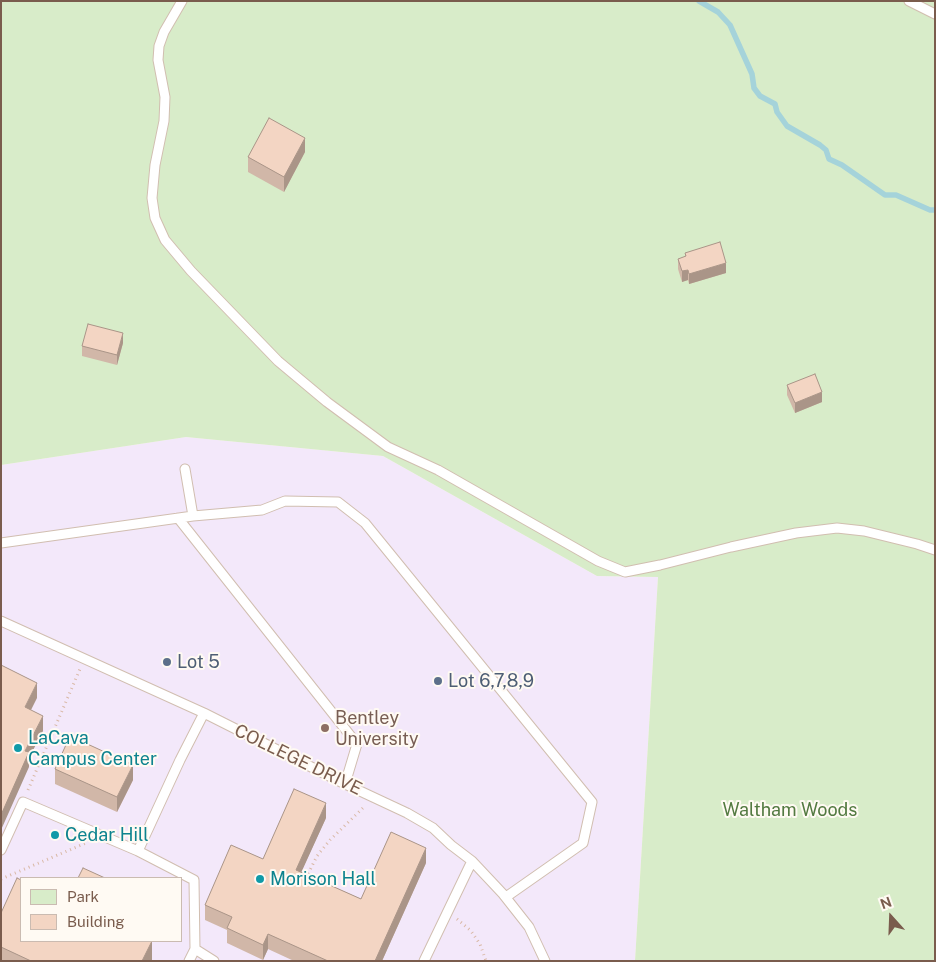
<!DOCTYPE html>
<style>
body{margin:0}
#map{position:relative;width:936px;height:962px;overflow:hidden;background:#fdf6ec;font-family:"Public Sans",sans-serif}
canvas{display:block}
.frame{position:absolute;inset:0;border:2px solid #7a5c4d;pointer-events:none}
.legend{position:absolute;left:20px;top:877px;width:162px;height:65px;box-sizing:border-box;background:#fffaf3;border:1px solid #cabbb1;margin:0;padding:6px 9px;list-style:none;font-size:15px;color:#7a5c4d}
.legend li{display:flex;align-items:center;gap:10px;height:25px}
.legend b{width:25px;border:1px solid #cabbb1}
.north{position:absolute;left:866px;top:892px;width:50px;height:50px;-webkit-text-stroke:4px #fffaf3;paint-order:stroke;rotate:340deg;font-size:14px;font-weight:700;line-height:20px;text-align:center;color:#7a5c4d}
.north::after{content:'';display:block;margin:auto;width:18px;height:22px;background:#7a5c4d;clip-path:polygon(50% 0,100% 100%,50% 72%,0 100%)}
</style>
<div id="map">
<canvas width="936" height="962"></canvas>
<div class="frame"></div>
<ul class="legend">
<li><b style="height:14px;background:#d8ecc9"></b>Park</li>
<li><b style="height:14px;background:#f3d5c3"></b>Building</li>
</ul>
<div class="north">N</div>
</div>
<script>
const ctx = document.querySelector('canvas').getContext('2d');
ctx.lineJoin = 'round';
function fill(path, color) { ctx.fillStyle = color; ctx.fill(path, 'evenodd'); }
const shape = rows => new Path2D(rows.map(r => 'M' + r).join(''));
function stroke(path, color, width, dash) { ctx.strokeStyle = color; ctx.lineWidth = width; ctx.lineCap = dash ? 'butt' : 'round'; ctx.setLineDash(dash || []); ctx.stroke(path); }
function write(font, color, halo, rows, align = 'center') {
  ctx.font = font + ' "Public Sans",sans-serif'; ctx.lineWidth = 4; ctx.setLineDash([]); ctx.textBaseline = 'middle'; ctx.strokeStyle = halo; ctx.fillStyle = color; for (const [text, x, y, turn = 0] of rows) {
    ctx.save(); ctx.translate(x, y); ctx.rotate((+turn || 0) * Math.PI / 180); ctx.textAlign = isNaN(turn) ? turn : align; if (halo) ctx.strokeText(text, 0, 0); ctx.fillText(text, 0, 0); ctx.restore();
  }
}
const education = shape([
 [186,437,383,456,597,576,658,577,635,961,1,961,1,465],
 [21,878,181,878,181,941,21,941]
]);
const green = shape([
 [1,1,935,1,935,961,635,961,658,577,597,576,383,456,186,437,1,465]
]);
const stream = shape([
 [699,1,718,12,730,25,752,74,754,88,760,96,775,104,777,112,787,126,820,145,826,150,829,159,842,165,885,195,896,195,930,210,935,210]
]);
const path = shape([
 [28,790,80,669],
 [306,878,317,856,330,840,365,806],
 [1,879,86,843],
 [457,919,471,931,480,944,486,961]
]);
const service = shape([
 [182,1,164,32,159,46,158,60,165,97,164,121,155,165,152,198,155,218,165,240,191,271,278,361,327,402,388,447,438,470,598,561,625,572,660,565,731,547,796,533,837,528,864,531,917,544,935,550],
 [909,1,935,14],
 [185,469,193,516],
 [178,518,357,744,345,784],
 [1,543,193,516,262,510,285,501,338,502,365,523,592,802,583,843,506,897],
 [1,621,204,713,345,784,407,813,433,828,451,845,472,861,503,894,529,927,545,961],
 [1,850,23,802,138,851,180,760,204,713],
 [138,851,194,880,195,949,189,961],
 [195,949,214,961],
 [424,961,472,861]
]);
const wall = shape([
 [305,152,284,192,248,172,248,157],
 [685,253,726,273,689,284,688,280,682,282,678,269,678,259,685,257],
 [123,343,117,365,82,356,82,346],
 [787,385,822,402,795,413,787,395],
 [55,769,133,780,117,812,55,784],
 [326,818,301,872,361,899,426,863,382,961,294,961,268,949,263,960,227,943,227,930,205,920,205,905,263,859],
 [1,913,152,941,152,961,1,961]
]);
const shadedWall = shape([
 [305,138,305,152,284,192,284,177],
 [726,263,726,273,689,284,689,274],
 [688,270,688,280,682,282,682,271],
 [123,333,123,343,117,365,117,355],
 [822,392,822,402,795,413,795,403],
 [37,683,37,698,25,722,25,707],
 [43,716,43,731,29,758,29,767,1,830,1,815,25,751],
 [133,765,133,780,117,812,117,797],
 [326,803,326,818,296,884,296,870],
 [426,848,426,863,382,961,375,961],
 [268,934,268,949,263,960,263,945],
 [152,941,152,961,142,961]
]);
const building = shape([
 [269,118,305,138,284,177,248,157,269,118],
 [720,242,726,263,689,274,688,270,682,271,678,259,686,256,685,253,720,242],
 [88,324,123,333,117,355,82,346,88,324],
 [815,374,822,392,795,403,787,385,815,374],
 [1,665,37,683,25,707,43,716,25,751,29,752,1,815,1,665],
 [70,736,133,765,117,797,55,769,70,736],
 [294,789,326,803,296,870,361,899,391,832,426,848,375,961,328,961,268,934,263,945,227,928,232,917,205,905,231,845,263,859,294,789],
 [83,868,105,878,78,878,83,868],
 [17,878,21,880,21,941,152,941,142,961,31,961,1,947,1,913,17,878]
]);
const markers = [
 [167,662,5,"#5c6f8a"],
 [438,681,5,"#5c6f8a"],
 [325,728,5,"#8d6e63"],
 [18,748,5,"#0f9aa8"],
 [55,835,5,"#0f9aa8"],
 [260,879,5,"#0f9aa8"]
];
const serviceNames = [
 ["Lot 5",177,662],
 ["Lot 6,7,8,9",448,681]
];
const educationNames = [
 ["Bentley",335,718],
 ["University",335,739]
];
const cultureNames = [
 ["LaCava",28,738],
 ["Campus Center",28,759],
 ["Cedar Hill",65,835],
 ["Morison Hall",270,879]
];
const streetNames = [
 ["COLLEGE DRIVE",298,760,26]
];
const parkNames = [
 ["Waltham Woods",790,810]
];
fill(education, '#f3e8fa');
fill(green, '#d8ecc9');
stroke(stream, '#a5d3da', 5.5);
stroke(service, '#d1beb0', 11);
stroke(path, '#d9b8a5', 3, [1, 4]);
stroke(service, '#fff', 9);
fill(wall, '#d1b7a8');
fill(shadedWall, '#aa9588');
fill(building, '#f3d5c3');
stroke(building, '#aa9588', 1);
for (const [x, y, r, color] of markers) { const dot = new Path2D(); dot.arc(x, y, r, 0, 2 * Math.PI); ctx.fillStyle = color; ctx.fill(dot); stroke(dot, '#fffaf3', 2); }
write('18px', '#4e5e75', '#fffaf3', serviceNames, 'left');
write('18px', '#785e54', '#fffaf3', educationNames, 'left');
write('18px', '#0d838f', '#fffaf3', cultureNames, 'left');
write('18px', '#7a5c4d', '#fffaf3', streetNames);
write('18px', '#537a41', '#fffaf3', parkNames);
</script>
